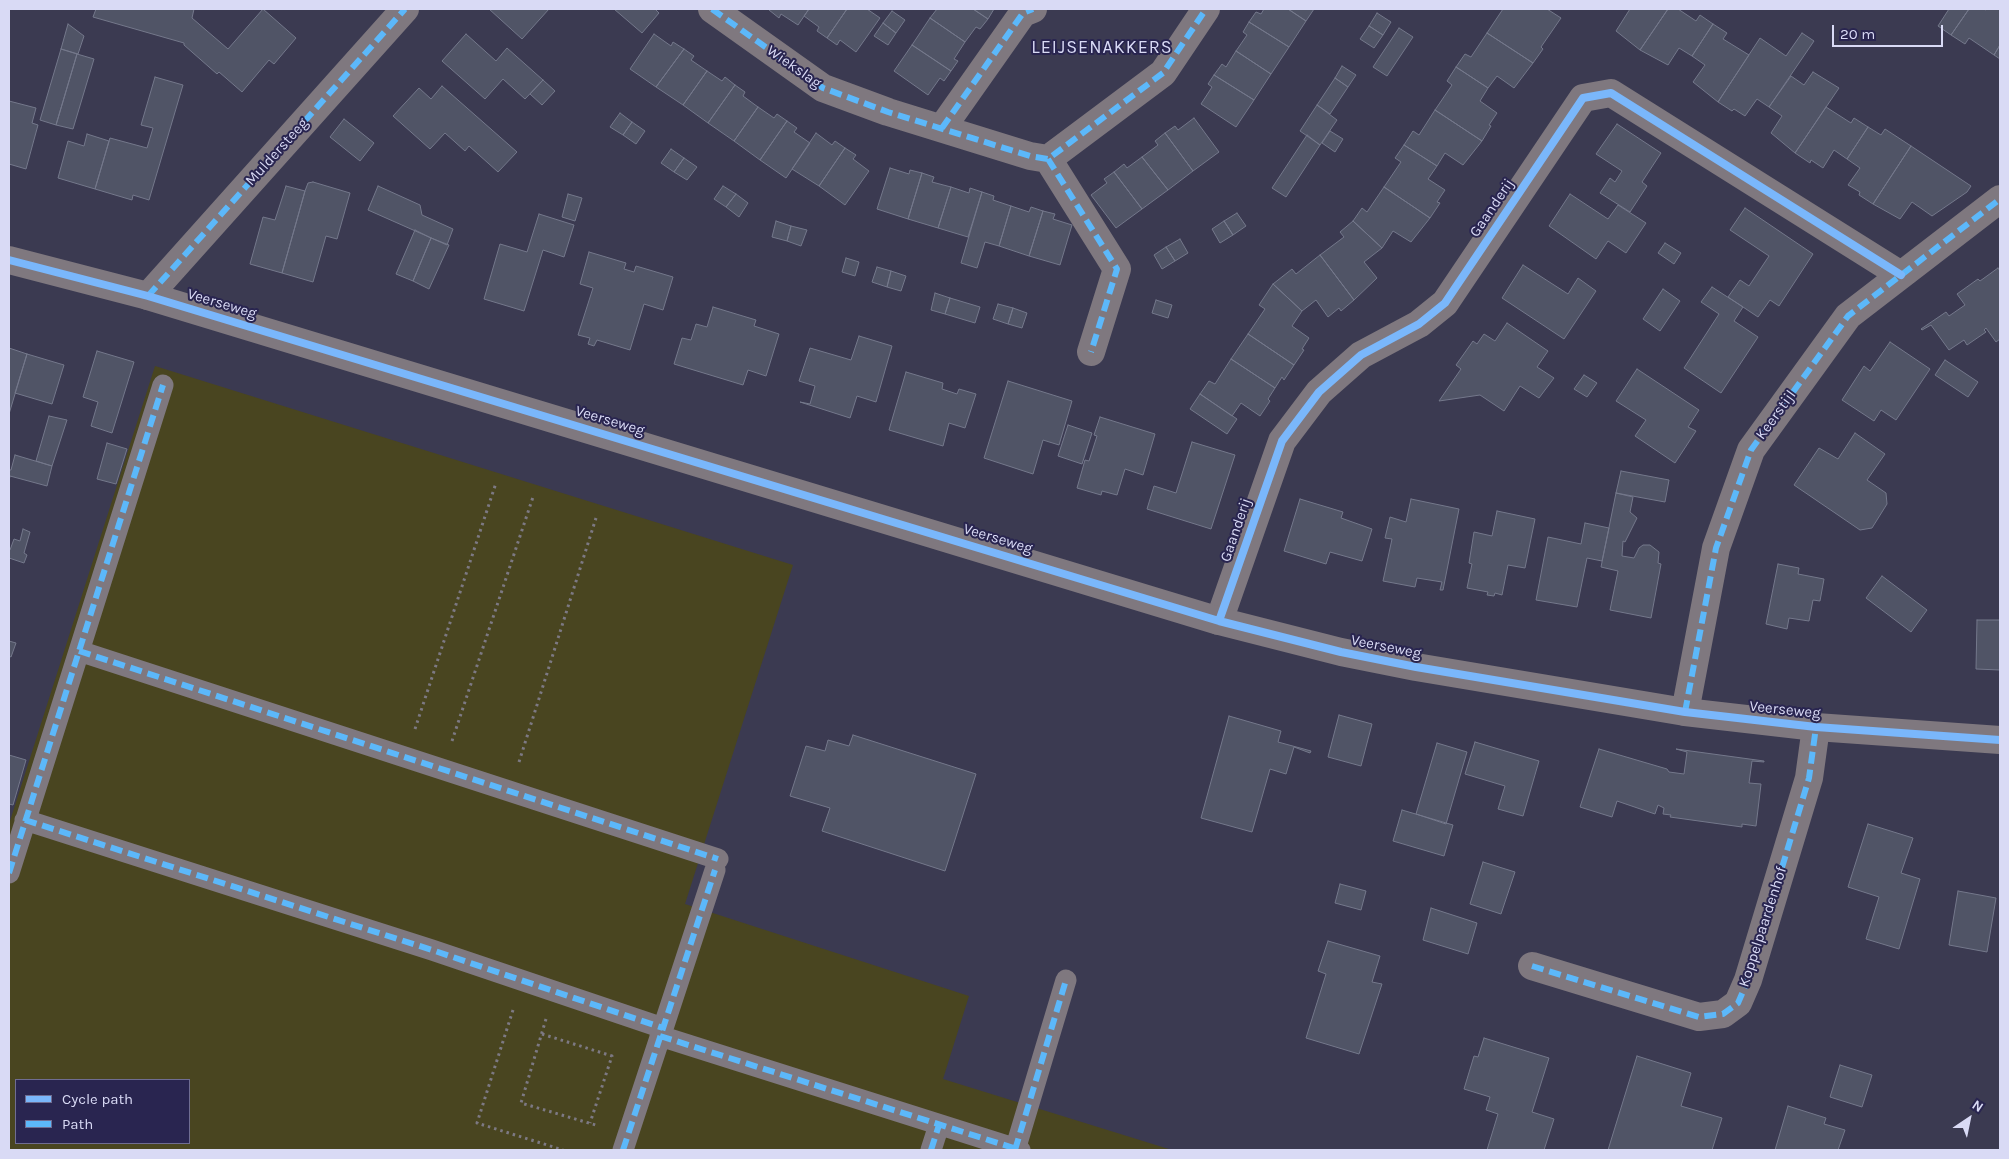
<!DOCTYPE html>
<style>
body{margin:0}
#map{position:relative;width:2009px;height:1159px;overflow:hidden;background:#3b3a51;font-family:Karla,sans-serif}
canvas{display:block}
.frame{position:absolute;inset:0;border:10px solid #d9daf5;pointer-events:none}
.legend{position:absolute;left:15px;top:1079px;width:175px;height:65px;box-sizing:border-box;background:#292550;border:1px solid #6f6d92;margin:0;padding:6px 9px;list-style:none;font-size:15px;color:#d9daf5}
.legend li{display:flex;align-items:center;gap:10px;height:25px}
.legend b{width:25px;border:1px solid #6f6d92}
.north{position:absolute;left:1944px;top:1094px;width:50px;height:50px;-webkit-text-stroke:4px #292550;paint-order:stroke;rotate:34deg;font-size:14px;font-weight:700;line-height:20px;text-align:center;color:#d9daf5}
.north::after{content:'';display:block;margin:auto;width:18px;height:22px;background:#d9daf5;clip-path:polygon(50% 0,100% 100%,50% 72%,0 100%)}
.scale{position:absolute;left:1832px;top:25px;width:111px;height:22px;box-sizing:border-box;border:2px solid #d9daf5;border-top:0;padding-left:6px;font-size:15px;line-height:18px;white-space:nowrap;color:#d9daf5;-webkit-text-stroke:4px #292550;paint-order:stroke}
</style>
<div id="map">
<canvas width="2009" height="1159"></canvas>
<div class="frame"></div>
<ul class="legend">
<li><b style="height:6px;background:#7ab7fb"></b>Cycle path</li>
<li><b style="height:6px;background:#5cb8fa"></b>Path</li>
</ul>
<div class="north">N</div>
<div class="scale">20 m</div>
</div>
<script>
const ctx = document.querySelector('canvas').getContext('2d');
ctx.lineJoin = 'round';
function fill(path, color) { ctx.fillStyle = color; ctx.fill(path, 'evenodd'); }
const shape = rows => new Path2D(rows.map(r => 'M' + r).join(''));
function stroke(path, color, width, dash) { ctx.strokeStyle = color; ctx.lineWidth = width; ctx.lineCap = dash ? 'butt' : 'round'; ctx.setLineDash(dash || []); ctx.stroke(path); }
function write(font, color, halo, rows, align = 'center') {
  ctx.font = font + ' Karla,sans-serif'; ctx.lineWidth = 4; ctx.setLineDash([]); ctx.textBaseline = 'middle'; ctx.strokeStyle = halo; ctx.fillStyle = color; for (const [text, x, y, turn = 0] of rows) {
    ctx.save(); ctx.translate(x, y); ctx.rotate((+turn || 0) * Math.PI / 180); ctx.textAlign = isNaN(turn) ? turn : align; if (halo) ctx.strokeText(text, 0, 0); ctx.fillText(text, 0, 0); ctx.restore();
  }
}
const green = shape([
 [155,366,793,565,685,904,969,996,943,1079,1172,1150,9,1150,9,824],
 [16,1080,189,1080,189,1143,16,1143]
]);
const building = shape([
 [96,9,194,9,192,18,228,49,263,9,296,38,274,64,269,60,242,92,219,72,217,74,184,45,184,43,93,17,96,9],
 [489,9,549,9,522,39,489,9],
 [614,9,655,9,659,13,642,33,614,9],
 [770,9,809,9,798,25,781,14,779,18,769,10,770,9],
 [809,9,847,9,827,38,817,31,819,27,804,16,809,9],
 [847,9,867,9,880,18,856,52,840,40,837,45,827,38,847,9],
 [937,9,973,9,988,19,980,29,976,27,965,42,930,18,937,9],
 [973,9,994,9,988,19,973,9],
 [1264,9,1288,9,1306,21,1289,47,1249,22,1256,12,1261,14,1264,9],
 [1288,9,1314,9,1306,21,1288,9],
 [1503,9,1547,9,1561,18,1541,47,1543,49,1533,63,1487,33,1503,9],
 [1630,9,1668,9,1640,50,1616,31,1630,9],
 [1668,9,1678,9,1696,21,1700,15,1713,24,1692,56,1679,48,1668,65,1640,50,1668,9],
 [1949,9,1969,9,1951,35,1938,26,1949,9],
 [1969,9,1983,9,1986,10,1987,9,2000,9,2000,45,1994,55,1969,38,1965,44,1951,35,1969,9],
 [892,11,905,20,896,33,883,23,892,11],
 [1377,13,1391,22,1383,35,1369,26,1377,13],
 [930,18,965,42,954,59,958,61,951,71,912,45,930,18],
 [1249,22,1289,47,1271,74,1236,51,1247,35,1243,32,1249,22],
 [883,23,896,33,888,45,874,36,883,23],
 [68,24,84,36,78,54,61,49,68,24],
 [1713,24,1727,33,1723,39,1749,55,1718,102,1693,82,1705,65,1692,56,1713,24],
 [1369,26,1383,35,1374,48,1360,39,1369,26],
 [1399,28,1413,37,1387,76,1373,67,1399,28],
 [1487,33,1533,63,1514,88,1497,76,1488,88,1456,67,1465,54,1471,57,1487,33],
 [1802,33,1814,41,1769,107,1757,99,1745,116,1734,109,1732,111,1718,102,1760,38,1786,56,1802,33],
 [466,34,496,61,507,48,543,80,525,99,503,79,485,99,442,61,466,34],
 [654,34,671,46,673,42,684,49,656,87,630,69,654,34],
 [912,45,951,71,944,81,940,78,928,95,894,71,912,45],
 [2000,45,2000,59,1994,55,2000,45],
 [61,49,77,54,56,125,40,120,61,49],
 [684,49,694,56,691,60,707,71,683,105,656,87,684,49],
 [1236,51,1271,74,1254,100,1214,75,1222,64,1226,67,1236,51],
 [77,54,94,59,73,129,56,125,77,54],
 [1342,66,1356,75,1348,87,1335,78,1342,66],
 [1456,67,1488,88,1480,101,1497,113,1489,125,1491,126,1482,141,1435,110,1452,85,1447,81,1456,67],
 [707,71,722,81,725,77,735,85,708,123,683,105,707,71],
 [1813,72,1839,88,1795,153,1771,133,1782,116,1769,107,1791,76,1804,85,1813,72],
 [1214,75,1254,100,1236,127,1201,104,1212,87,1208,84,1214,75],
 [155,77,183,85,149,200,133,195,132,200,95,189,110,138,147,148,153,128,141,125,155,77],
 [1335,78,1348,87,1330,114,1317,105,1335,78],
 [543,80,555,91,542,105,530,94,543,80],
 [735,85,745,92,743,96,758,107,734,141,708,123,735,85],
 [442,86,517,152,498,172,469,146,465,151,445,133,430,149,393,116,419,88,431,99,442,86],
 [9,101,36,108,32,123,38,125,26,169,9,164,9,101],
 [1317,105,1337,120,1320,145,1300,131,1317,105],
 [758,107,774,118,777,114,787,121,760,160,734,141,758,107],
 [1826,107,1851,123,1854,118,1868,127,1847,159,1834,150,1823,168,1811,160,1810,163,1795,153,1826,107],
 [1435,110,1482,141,1463,165,1445,153,1437,166,1404,145,1413,131,1419,135,1435,110],
 [620,113,632,122,623,135,610,127,620,113],
 [1194,118,1219,152,1193,171,1165,133,1175,126,1178,130,1194,118],
 [344,119,374,143,360,161,330,137,344,119],
 [787,121,797,128,794,132,810,143,786,178,760,160,787,121],
 [632,122,645,131,636,144,623,135,632,122],
 [1617,124,1661,153,1642,182,1647,186,1630,212,1600,193,1610,178,1615,182,1622,171,1596,154,1617,124],
 [1868,127,1881,135,1885,129,1911,146,1873,204,1859,195,1860,192,1848,185,1860,168,1847,159,1868,127],
 [1330,131,1343,139,1335,152,1322,143,1330,131],
 [816,133,832,145,835,141,845,148,819,186,792,169,816,133],
 [1165,133,1193,171,1168,190,1142,157,1158,145,1155,141,1165,133],
 [87,134,109,141,95,189,58,178,68,141,84,146,87,134],
 [1307,135,1320,145,1286,197,1272,188,1307,135],
 [1404,145,1437,166,1428,179,1445,190,1437,202,1440,203,1430,218,1384,187,1401,162,1395,158,1404,145],
 [1911,146,1971,186,1967,192,1932,216,1912,202,1900,219,1873,204,1911,146],
 [845,148,856,155,853,159,869,171,845,205,819,186,845,148],
 [671,149,684,158,674,172,661,163,671,149],
 [1142,157,1168,190,1142,209,1114,172,1124,164,1127,168,1142,157],
 [684,158,697,167,687,180,674,172,684,158],
 [890,168,909,174,910,170,922,173,908,219,877,209,890,168],
 [1114,172,1142,209,1116,228,1091,195,1107,183,1104,179,1114,172],
 [922,173,934,177,932,182,951,187,938,228,908,219,922,173],
 [313,182,350,193,337,239,326,236,313,282,282,273,305,191,308,183,313,182],
 [286,186,305,191,282,273,250,264,263,217,275,220,286,186],
 [378,186,420,205,422,215,453,229,447,245,368,210,378,186],
 [723,186,736,194,726,207,714,199,723,186],
 [951,187,969,193,970,188,982,192,968,237,938,228,951,187],
 [1384,187,1430,218,1411,242,1393,231,1382,248,1353,221,1362,208,1367,212,1384,187],
 [982,192,994,196,993,200,1011,206,999,246,985,242,977,268,961,263,982,192],
 [568,194,582,198,575,221,562,217,568,194],
 [736,194,748,203,739,217,726,207,736,194],
 [1570,194,1608,219,1618,205,1646,223,1626,253,1608,241,1596,259,1549,226,1570,194],
 [1011,206,1029,212,1031,207,1043,211,1029,256,999,246,1011,206],
 [1745,208,1813,254,1779,306,1770,300,1758,317,1728,297,1740,280,1749,286,1769,256,1730,230,1745,208],
 [1043,211,1055,214,1053,219,1072,225,1060,265,1029,256,1043,211],
 [1237,213,1246,226,1233,235,1224,221,1237,213],
 [539,214,574,225,564,257,543,250,524,311,484,299,500,244,527,252,539,214],
 [776,221,791,226,787,241,772,237,776,221],
 [1224,221,1233,235,1220,243,1212,229,1224,221],
 [1353,221,1382,248,1364,262,1377,278,1354,300,1320,255,1344,237,1340,232,1353,221],
 [791,226,807,230,801,246,787,241,791,226],
 [415,230,431,238,413,281,396,274,415,230],
 [431,238,449,245,429,289,413,281,431,238],
 [1180,239,1188,253,1175,261,1166,247,1180,239],
 [1665,243,1681,253,1674,264,1658,253,1665,243],
 [1166,247,1175,261,1162,269,1154,255,1166,247],
 [589,252,626,263,624,269,634,272,636,266,673,277,663,310,644,304,630,350,597,340,594,346,588,344,590,338,578,335,593,288,580,284,589,252],
 [1320,255,1354,300,1341,311,1339,308,1328,317,1316,300,1302,311,1273,284,1292,269,1296,274,1320,255],
 [846,258,859,262,855,276,842,272,846,258],
 [1523,265,1568,294,1578,278,1596,291,1564,339,1502,298,1523,265],
 [877,267,891,271,887,287,872,282,877,267],
 [1998,268,2000,271,2000,339,1996,342,1986,328,1984,330,1986,332,1967,345,1964,340,1949,350,1931,325,1922,330,1921,329,1946,312,1949,316,1965,305,1957,294,1978,279,1980,281,1998,268],
 [891,271,906,276,901,291,887,287,891,271],
 [1273,284,1302,311,1292,326,1309,338,1302,349,1304,350,1294,365,1248,334,1265,309,1259,305,1273,284],
 [1712,287,1743,307,1734,321,1758,337,1721,393,1684,368,1719,314,1701,302,1712,287],
 [1663,289,1680,301,1660,331,1643,319,1663,289],
 [935,293,950,298,945,314,931,310,935,293],
 [950,298,980,307,975,323,945,314,950,298],
 [1156,300,1172,305,1168,318,1152,313,1156,300],
 [998,304,1013,308,1008,324,993,319,998,304],
 [713,307,756,320,754,326,779,334,766,376,748,370,743,385,674,364,682,338,691,340,696,324,707,327,713,307],
 [1013,308,1027,313,1022,328,1008,324,1013,308],
 [1507,323,1548,351,1537,367,1554,378,1539,398,1520,386,1504,411,1480,395,1439,401,1461,369,1456,365,1473,341,1477,344,1484,334,1495,341,1507,323],
 [1248,334,1294,365,1284,380,1282,377,1275,388,1231,359,1248,334],
 [859,336,892,346,876,402,857,396,850,418,800,402,810,404,815,386,799,381,810,348,851,360,859,336],
 [1890,342,1930,369,1896,420,1881,410,1874,421,1842,400,1864,366,1870,371,1890,342],
 [9,348,27,354,9,414,9,348],
 [97,351,134,362,112,433,91,426,98,402,83,397,97,351],
 [27,354,64,365,52,404,15,393,27,354],
 [1231,359,1275,388,1268,399,1270,401,1260,416,1241,403,1232,416,1200,394,1209,381,1215,384,1231,359],
 [1945,360,1978,382,1968,397,1935,375,1945,360],
 [1637,369,1699,410,1688,427,1696,431,1675,463,1635,436,1646,420,1616,401,1637,369],
 [906,372,943,383,942,389,957,394,959,389,976,394,965,428,949,423,943,446,889,430,906,372],
 [1584,375,1597,383,1587,397,1574,389,1584,375],
 [1008,381,1072,401,1059,445,1043,440,1033,474,984,458,1008,381],
 [1200,394,1237,419,1227,434,1190,409,1200,394],
 [49,416,67,420,52,466,36,461,49,416],
 [1100,417,1155,434,1143,475,1125,469,1117,495,1102,491,1101,495,1077,488,1085,460,1089,461,1097,436,1094,435,1100,417],
 [1068,425,1092,433,1082,464,1058,456,1068,425],
 [1855,433,1885,454,1867,480,1886,493,1887,504,1872,528,1860,530,1794,485,1819,448,1838,459,1855,433],
 [1192,442,1235,455,1211,529,1147,509,1154,486,1176,493,1192,442],
 [107,443,127,449,116,484,97,479,107,443],
 [15,455,52,466,47,486,10,476,9,481,9,470,11,470,15,455],
 [1621,471,1669,480,1665,502,1616,493,1621,471],
 [1616,493,1633,497,1630,512,1637,518,1625,542,1623,541,1622,556,1634,558,1639,548,1643,545,1650,545,1659,552,1658,563,1661,564,1651,618,1610,610,1618,571,1601,567,1616,493],
 [1300,499,1343,512,1341,518,1372,529,1362,561,1330,552,1326,564,1284,551,1300,499],
 [1411,499,1459,509,1443,590,1440,590,1442,582,1417,578,1415,587,1383,581,1392,539,1385,538,1390,517,1406,522,1411,499],
 [1497,511,1535,519,1525,568,1508,565,1502,595,1495,593,1494,596,1487,595,1488,592,1467,588,1472,564,1469,563,1474,532,1492,536,1497,511],
 [1585,523,1609,528,1602,561,1587,558,1577,607,1536,600,1548,537,1581,544,1585,523],
 [23,529,30,532,24,553,27,555,24,563,9,558,9,550,10,550,14,539,20,541,23,529],
 [1778,564,1799,568,1798,574,1824,579,1820,601,1813,600,1809,621,1789,618,1787,629,1766,624,1778,564],
 [1882,576,1927,610,1911,632,1866,598,1882,576],
 [1977,620,2000,620,2000,670,1976,669,1977,620],
 [9,641,16,643,11,657,9,656,9,641],
 [1339,715,1372,724,1361,766,1328,757,1339,715],
 [1229,716,1281,731,1278,742,1311,751,1310,753,1294,747,1286,774,1270,769,1252,832,1201,818,1229,716],
 [853,735,976,774,945,871,822,831,830,808,790,796,806,746,825,751,828,740,849,746,853,735],
 [1475,742,1539,761,1523,816,1498,809,1505,786,1465,774,1475,742],
 [1437,743,1467,752,1446,824,1416,814,1437,743],
 [1599,749,1667,769,1669,772,1684,774,1687,752,1676,749,1764,761,1764,762,1752,761,1749,783,1761,784,1756,826,1742,824,1742,827,1670,817,1671,815,1663,814,1664,808,1658,805,1655,814,1617,801,1612,817,1580,807,1599,749],
 [9,755,26,760,13,805,9,804,9,755],
 [1402,810,1453,825,1444,856,1393,841,1402,810],
 [1868,824,1913,838,1901,873,1920,879,1899,949,1866,939,1879,897,1848,887,1868,824],
 [1483,862,1515,872,1501,914,1470,904,1483,862],
 [1340,884,1366,891,1361,910,1335,903,1340,884],
 [1958,891,1996,898,1987,952,1949,945,1958,891],
 [1431,908,1477,923,1468,954,1423,940,1431,908],
 [1328,941,1380,956,1372,982,1382,984,1359,1054,1306,1038,1326,974,1318,971,1328,941],
 [1484,1038,1549,1058,1532,1112,1554,1119,1544,1150,1487,1150,1498,1114,1486,1110,1490,1097,1464,1089,1474,1056,1478,1057,1484,1038],
 [1637,1056,1691,1073,1681,1106,1722,1118,1712,1150,1608,1150,1637,1056],
 [1840,1065,1872,1075,1862,1107,1830,1097,1840,1065],
 [1788,1106,1826,1118,1824,1124,1845,1130,1838,1150,1775,1150,1788,1106]
]);
const path = shape([
 [415,729,496,483],
 [452,741,533,497],
 [519,762,596,518],
 [513,1010,477,1123,563,1150],
 [546,1019,521,1103,599,1126],
 [542,1034,612,1056,590,1123]
]);
const pedestrian = shape([
 [79,651,718,859],
 [25,820,432,950,663,1028],
 [9,873,163,385],
 [660,1036,1020,1150],
 [623,1150,715,870],
 [931,1150,939,1125],
 [1015,1150,1066,980]
]);
const minor = shape([
 [712,9,823,88,888,112,1030,156,1048,159,1163,73,1206,9],
 [942,128,1023,13,1033,9],
 [1048,159,1117,269,1091,352],
 [148,296,405,9],
 [1219,621,1282,441,1319,392,1361,355,1419,324,1445,303,1583,98,1611,93,1901,275],
 [1685,712,1716,548,1751,450,1848,316,2000,199],
 [1532,966,1699,1017,1723,1014,1738,1003,1748,980,1809,778,1816,727]
]);
const tertiary = shape([
 [9,260,148,296,1219,621,1341,652,1416,667,1685,712,1816,727,2000,740]
]);
const quiet = shape([
 [712,9,823,88,888,112,1030,156,1048,159,1163,73,1206,9],
 [942,128,1023,13,1033,9],
 [1048,159,1117,269,1091,352],
 [148,296,405,9],
 [79,651,718,859],
 [1685,712,1716,548,1751,450,1848,316,2000,199],
 [25,820,432,950,663,1028],
 [9,873,163,385],
 [1532,966,1699,1017,1723,1014,1738,1003,1748,980,1809,778,1816,727],
 [660,1036,1020,1150],
 [623,1150,715,870],
 [931,1150,939,1125],
 [1015,1150,1066,980]
]);
const cycleway = shape([
 [9,260,148,296,1219,621,1341,652,1416,667,1685,712,1816,727,2000,740],
 [1219,621,1282,441,1319,392,1361,355,1419,324,1445,303,1583,98,1611,93,1901,275]
]);
const streetNames = [
 ["Wiekslag",794,67,35],
 ["Muldersteeg",277,152,-48],
 ["Gaanderij",1492,208,-56],
 ["Veerseweg",222,304,17],
 ["Keerstijl",1776,415,-54],
 ["Veerseweg",610,421,17],
 ["Gaanderij",1236,530,-71],
 ["Veerseweg",998,539,17],
 ["Veerseweg",1386,647,11],
 ["Veerseweg",1785,710,6],
 ["Koppelpaardenhof",1763,927,-72]
];
const quarterNames = [
 ["LEIJSENAKKERS",1102,48]
];
fill(green, '#494520');
fill(building, '#505466');
stroke(building, '#74788b', 1);
stroke(path, '#7d7983', 3, [2.5, 4]);
stroke(pedestrian, '#7f787f', 21);
stroke(minor, '#7f787f', 28);
stroke(tertiary, '#7f787f', 28);
stroke(quiet, '#5cb8fa', 6, [12, 6]);
stroke(cycleway, '#7ab7fb', 8);
write('15px', '#d9daf5', '#292550', streetNames);
ctx.letterSpacing = '1px';
write('18px', '#d9daf5', '#292550', quarterNames);
ctx.letterSpacing = '0px';
</script>
